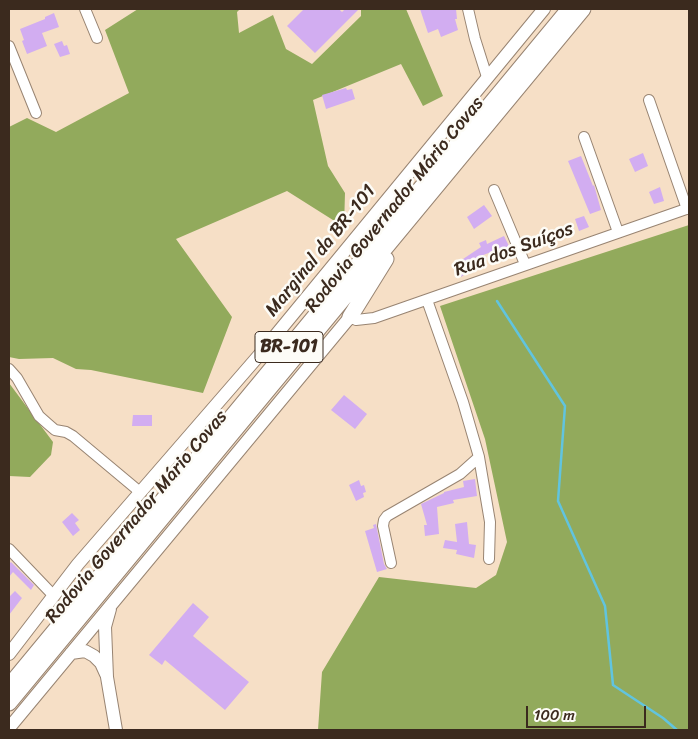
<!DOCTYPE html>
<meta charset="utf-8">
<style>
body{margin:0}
#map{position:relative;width:698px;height:739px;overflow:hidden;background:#f6dfc6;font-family:Sriracha,sans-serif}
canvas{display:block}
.frame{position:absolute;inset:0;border:10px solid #3b2a1e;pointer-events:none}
.scale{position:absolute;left:526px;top:706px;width:120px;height:22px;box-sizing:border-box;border:2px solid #3b2a1e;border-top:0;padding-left:6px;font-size:15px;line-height:18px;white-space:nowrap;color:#3b2a1e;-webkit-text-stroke:4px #fdfcf7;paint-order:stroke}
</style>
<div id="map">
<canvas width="698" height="739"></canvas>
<div class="frame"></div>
<div class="scale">100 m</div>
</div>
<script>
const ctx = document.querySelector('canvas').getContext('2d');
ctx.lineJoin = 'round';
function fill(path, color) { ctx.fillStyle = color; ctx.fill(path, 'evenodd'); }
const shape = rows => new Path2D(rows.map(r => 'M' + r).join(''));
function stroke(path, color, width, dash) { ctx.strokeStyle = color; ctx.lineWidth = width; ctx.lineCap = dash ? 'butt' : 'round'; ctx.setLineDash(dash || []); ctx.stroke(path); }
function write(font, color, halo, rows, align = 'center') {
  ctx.font = font + ' Sriracha,sans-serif'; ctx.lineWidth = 5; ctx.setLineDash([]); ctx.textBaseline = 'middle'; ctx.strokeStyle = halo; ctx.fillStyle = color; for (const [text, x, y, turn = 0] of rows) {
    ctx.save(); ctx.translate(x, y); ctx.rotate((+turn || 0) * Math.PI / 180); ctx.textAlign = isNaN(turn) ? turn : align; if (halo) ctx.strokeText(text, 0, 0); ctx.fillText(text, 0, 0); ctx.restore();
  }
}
const forest = shape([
 [138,9,240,9,237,12,239,33,273,15,286,49,312,64,361,16,361,9,406,9,443,96,423,106,401,64,313,100,328,166,345,193,344,227,287,191,176,239,232,317,203,393,91,370,76,369,53,358,19,359,9,357,9,127,27,118,56,132,129,93,105,30],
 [689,225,689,730,318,730,322,672,379,577,476,588,496,575,507,542,485,439,440,306],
 [9,383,53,442,51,455,30,477,9,476]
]);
const stream = shape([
 [497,301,565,406,558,501,605,606,613,685,663,718,677,730]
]);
const building = shape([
 [304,9,339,9,342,12,345,9,359,9,315,53,287,26],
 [420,9,456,9,457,19,455,19,458,30,441,37,438,29,428,33],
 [54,13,59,27,42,33,47,46,27,54,22,41,24,40,20,29,45,19,45,17],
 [62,41,64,46,67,45,70,54,60,57,54,44],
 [346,88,347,90,352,89,355,99,326,109,322,95],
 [643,153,648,166,635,172,629,159],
 [581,156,593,186,594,185,601,210,590,214,568,161],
 [660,187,664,201,654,204,649,192],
 [484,205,492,216,474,229,467,217],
 [584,216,589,227,579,231,575,219],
 [504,236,513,254,503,258,499,249,478,257,481,260,472,266,474,268,461,277,456,266,461,264,460,261,481,247,479,243,486,240,487,244],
 [344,395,367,414,355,429,331,410],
 [133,415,152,415,152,426,132,426],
 [475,479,477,496,453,500,454,503,437,507,439,534,425,536,424,525,427,525,421,504,444,493,444,492,464,487,463,481],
 [359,480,361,486,364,485,366,492,363,493,364,497,356,501,349,485],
 [72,513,79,520,75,523,80,530,73,536,62,522],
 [467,522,469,544,476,545,474,558,456,554,457,550,443,548,445,540,457,542,455,524],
 [376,524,384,564,387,569,377,572,365,531,374,528,373,525],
 [11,562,34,585,31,590,13,572,9,577,9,564],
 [15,591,22,598,9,615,9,597],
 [193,603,209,617,193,636,249,682,225,710,165,660,162,665,149,655]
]);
const minor = shape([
 [85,9,97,38],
 [468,9,475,39,487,77],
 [9,46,36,113],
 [649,100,687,209],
 [584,137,618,232],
 [494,190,525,264],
 [427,300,463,402,479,457,490,522,489,559],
 [350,317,356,320,374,318,689,208],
 [9,369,17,378,39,416,48,424,55,430,66,432,73,436,140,492],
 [9,549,53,595],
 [391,563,383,526,384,520,387,516,460,474,479,457]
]);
const major = shape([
 [110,609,105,627,107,677,116,730],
 [71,653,85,651,94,656,101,663,106,674],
 [9,654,78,564,261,353,544,9],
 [9,728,350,317]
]);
const highway = shape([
 [350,317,386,259],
 [9,686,569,9],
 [9,703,583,9]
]);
const shields = [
 [289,347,68]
];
const shieldNames = [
 ["BR-101",289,347]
];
const streetNames = [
 ["Rodovia Governador Mário Covas",395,205,-51],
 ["Rua dos Suíços",514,250,-20],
 ["Marginal da BR-101",321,251,-51],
 ["Rodovia Governador Mário Covas",137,517,-50]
];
fill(forest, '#92aa5c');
stroke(stream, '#61c4df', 2.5);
fill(building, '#d2adf1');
stroke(minor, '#988472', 12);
stroke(major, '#988472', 14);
stroke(highway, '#988472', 17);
stroke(minor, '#fff', 10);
stroke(major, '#fff', 12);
stroke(highway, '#fff', 15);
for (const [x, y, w] of shields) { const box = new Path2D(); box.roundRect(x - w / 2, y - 15.5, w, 31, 4); ctx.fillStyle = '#fdfcf7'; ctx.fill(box); stroke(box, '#3b2a1e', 1); }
write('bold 18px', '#3b2a1e', null, shieldNames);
write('19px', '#3b2a1e', '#fdfcf7', streetNames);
</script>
